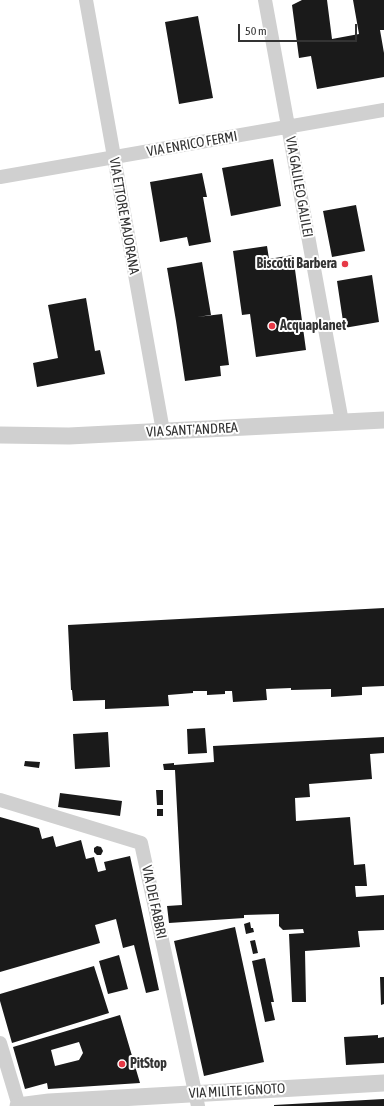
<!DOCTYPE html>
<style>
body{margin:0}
#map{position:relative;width:384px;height:1106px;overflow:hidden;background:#fff;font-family:"Asap Condensed",sans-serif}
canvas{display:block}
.scale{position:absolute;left:238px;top:24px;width:119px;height:18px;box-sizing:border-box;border:2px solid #333;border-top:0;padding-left:5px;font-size:12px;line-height:14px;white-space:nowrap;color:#333;-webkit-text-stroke:3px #fff;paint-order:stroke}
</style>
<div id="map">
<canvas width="384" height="1106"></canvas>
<div class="scale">50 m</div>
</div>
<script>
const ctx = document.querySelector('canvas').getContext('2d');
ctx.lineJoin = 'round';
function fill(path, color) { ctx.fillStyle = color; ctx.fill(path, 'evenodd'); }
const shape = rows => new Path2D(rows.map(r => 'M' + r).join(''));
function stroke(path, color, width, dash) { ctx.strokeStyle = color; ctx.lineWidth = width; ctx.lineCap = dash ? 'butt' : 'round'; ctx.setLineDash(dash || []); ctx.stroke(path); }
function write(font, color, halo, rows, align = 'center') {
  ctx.font = font + ' "Asap Condensed",sans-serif'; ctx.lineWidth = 4; ctx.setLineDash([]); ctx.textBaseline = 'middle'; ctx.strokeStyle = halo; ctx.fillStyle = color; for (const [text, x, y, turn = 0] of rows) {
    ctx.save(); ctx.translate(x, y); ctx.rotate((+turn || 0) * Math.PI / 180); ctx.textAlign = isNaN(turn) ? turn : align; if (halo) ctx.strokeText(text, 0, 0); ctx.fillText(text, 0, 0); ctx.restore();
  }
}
const building = shape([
 [302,0,327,0,332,39,359,34,353,0,384,0,384,30,380,30,384,53,384,77,317,89,311,56,299,58,292,5],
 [198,16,213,98,179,104,165,22],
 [273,159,281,206,231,216,222,168],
 [202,173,207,197,203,197,211,242,189,246,187,237,160,242,150,182],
 [356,205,365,251,332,257,323,211],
 [267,246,269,259,293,255,306,350,256,357,250,314,242,315,233,251],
 [202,262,211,315,197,317,222,314,229,365,220,366,221,376,185,381,176,321,167,268],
 [372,275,379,322,344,328,337,281],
 [86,298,95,351,100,350,105,374,37,387,33,363,58,358,48,305],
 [384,608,384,686,362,687,362,695,331,697,331,689,291,690,291,688,266,689,267,700,233,702,232,691,225,691,225,694,207,695,207,691,193,691,193,693,168,695,169,706,105,709,105,700,73,701,72,690,71,690,68,625],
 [205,728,207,753,188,754,187,729],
 [108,732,110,767,75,769,73,734],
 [384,737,384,753,370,754,372,779,309,784,310,797,295,798,296,821,350,817,354,865,365,864,367,886,355,886,356,897,384,895,384,930,358,931,360,947,305,951,306,1002,292,1002,289,934,304,933,303,929,283,930,279,926,279,914,244,915,244,918,169,923,167,906,182,905,175,770,164,770,163,764,174,763,174,765,214,762,213,746],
 [25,761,40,762,39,768,24,766],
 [156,790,163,790,163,805,157,805],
 [60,793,122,801,120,816,58,807],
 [157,809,163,809,163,816,157,816],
 [0,817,39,828,42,839,53,836,56,847,81,840,86,859,94,857,98,872,106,870,104,862,130,856,159,990,146,993,134,945,123,948,116,919,95,925,100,943,0,972],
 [97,846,101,847,103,851,101,855,97,855,94,852,94,848],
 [250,922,251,928,253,928,254,932,246,934,244,924],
 [235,927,264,1062,204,1076,174,941],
 [255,940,258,953,253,954,250,941],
 [119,955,128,989,108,994,99,961],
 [265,958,274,1002,271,1002,275,1020,265,1022,252,961],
 [94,966,109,1013,12,1043,0,1001,0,994],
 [380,977,384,977,384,1004,381,1005],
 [120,1015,140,1083,48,1089,47,1083,25,1089,13,1047],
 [79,1042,83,1053,79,1060,55,1066,51,1050],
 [378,1035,378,1038,384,1037,384,1063,346,1065,344,1037],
 [384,1099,384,1106,274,1106,274,1105]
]);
const minor = shape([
 [86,0,163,431],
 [265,0,342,422],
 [0,177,384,110],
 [0,800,141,843,198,1106],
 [0,1043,19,1106]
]);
const tertiary = shape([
 [0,435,69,436,384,420],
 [18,1106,49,1102,384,1083]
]);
const markers = [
 [345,264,4,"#e63946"],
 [272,326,4,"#e63946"],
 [122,1064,4,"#e63946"]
];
const streetNames = [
 ["VIA ENRICO FERMI",192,144,-10],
 ["VIA GALILEO GALILEI",299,187,80],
 ["VIA ETTORE MAJORANA",124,216,80],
 ["VIA SANT'ANDREA",192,430,-3],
 ["VIA DEI FABBRI",154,902,78],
 ["VIA MILITE IGNOTO",237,1091,-3]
];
const poiNames = [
 ["Biscotti Barbera",337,264,"right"],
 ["Acquaplanet",280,326],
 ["PitStop",130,1064]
];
fill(building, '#1a1a1a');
stroke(minor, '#d0d0d0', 14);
stroke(tertiary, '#d0d0d0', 17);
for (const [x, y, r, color] of markers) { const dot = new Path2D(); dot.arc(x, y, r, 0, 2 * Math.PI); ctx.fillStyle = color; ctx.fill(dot); stroke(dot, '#fff', 1.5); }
write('14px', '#333', '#fff', streetNames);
write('bold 14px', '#333', '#fff', poiNames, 'left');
</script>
